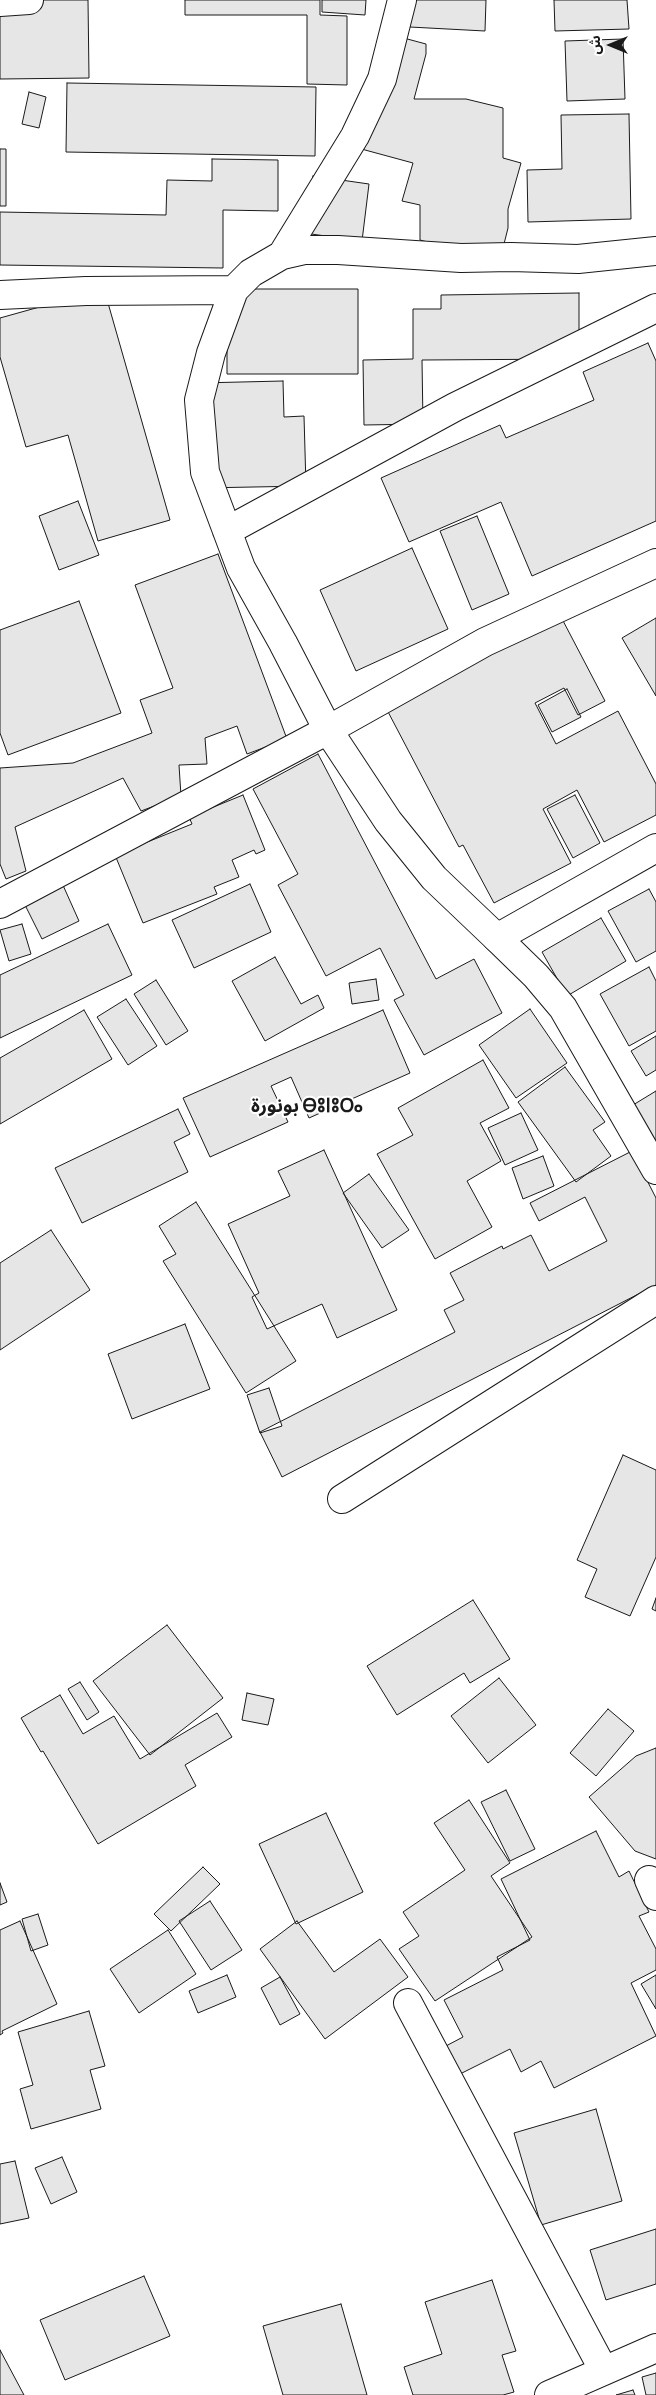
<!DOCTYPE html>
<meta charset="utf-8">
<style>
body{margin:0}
#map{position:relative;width:656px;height:2395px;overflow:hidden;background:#fff;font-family:Bitter,"Noto Sans Arabic",serif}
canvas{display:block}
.north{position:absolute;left:586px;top:20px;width:50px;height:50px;-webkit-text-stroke:4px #fff;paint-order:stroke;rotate:270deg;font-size:14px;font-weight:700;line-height:20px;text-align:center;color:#1a1a1a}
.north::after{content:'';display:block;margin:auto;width:18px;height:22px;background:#1a1a1a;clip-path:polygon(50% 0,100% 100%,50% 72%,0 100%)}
</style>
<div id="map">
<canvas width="656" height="2395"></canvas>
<div class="north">ش</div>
</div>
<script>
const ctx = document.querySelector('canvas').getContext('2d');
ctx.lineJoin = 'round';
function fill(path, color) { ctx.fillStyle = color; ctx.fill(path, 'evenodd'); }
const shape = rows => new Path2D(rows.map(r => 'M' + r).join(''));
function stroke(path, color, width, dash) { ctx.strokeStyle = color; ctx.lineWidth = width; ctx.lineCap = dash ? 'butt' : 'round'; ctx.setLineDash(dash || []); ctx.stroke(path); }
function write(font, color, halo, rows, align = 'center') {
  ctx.font = font + ' Bitter,"Noto Sans Arabic","Noto Sans Tifinagh",serif'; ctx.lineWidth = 4; ctx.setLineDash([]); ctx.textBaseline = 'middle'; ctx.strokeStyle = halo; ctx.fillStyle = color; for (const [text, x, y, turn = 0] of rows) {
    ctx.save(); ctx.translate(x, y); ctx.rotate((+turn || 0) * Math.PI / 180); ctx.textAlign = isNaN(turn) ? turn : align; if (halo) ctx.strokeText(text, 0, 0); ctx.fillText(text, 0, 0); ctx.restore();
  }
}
const building = shape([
 [0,0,88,0,89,78,0,79,0,0],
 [185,0,320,0,320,15,347,16,347,85,307,84,307,15,185,15,185,0],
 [322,0,366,0,365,15,322,12,322,0],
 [392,0,486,0,485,31,391,26,392,0],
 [554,0,627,0,629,29,555,31,554,0],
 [385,33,426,44,426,54,414,99,466,99,503,108,503,158,521,163,508,209,508,228,503,248,452,249,420,240,420,205,402,201,413,163,354,147,385,33],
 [623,39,625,99,567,101,565,41,623,39],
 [67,83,316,87,315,156,66,152,67,83],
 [29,92,46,97,39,128,22,124,29,92],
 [629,114,631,219,528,222,527,170,562,169,561,115,629,114],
 [0,149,6,149,6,206,0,206,0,149],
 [212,159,278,160,278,211,223,210,223,268,0,265,0,212,166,215,167,180,212,181,212,159],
 [313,176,369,184,362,241,304,233,313,176],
 [104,289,170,520,98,541,68,435,26,447,0,357,0,318,104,289],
 [227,289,358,289,358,374,227,374,227,289],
 [579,293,579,359,422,360,423,424,364,425,363,360,413,359,413,309,441,309,441,295,579,293],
 [648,343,656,361,656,521,532,576,501,502,409,542,381,478,500,425,506,438,594,400,583,372,648,343],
 [283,381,284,417,304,416,306,486,201,488,199,383,283,381],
 [78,501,99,555,59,570,39,516,78,501],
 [477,516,509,594,472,610,440,531,477,516],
 [412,548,448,629,356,671,320,590,412,548],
 [218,554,287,739,247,754,237,726,205,738,207,764,179,765,181,796,141,811,123,778,15,827,26,871,6,879,0,864,0,768,73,763,152,733,140,700,173,688,135,585,218,554],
 [79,601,121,713,8,755,0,733,0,630,79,601],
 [560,615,605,701,578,715,564,688,535,703,556,744,618,711,656,784,656,815,604,842,577,790,543,809,571,863,494,903,463,845,459,847,386,708,560,615],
 [656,618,656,696,622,638,656,618],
 [567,689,581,717,552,732,538,705,567,689],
 [318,754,436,979,474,959,502,1013,424,1055,394,1000,404,995,380,948,326,976,278,885,298,874,253,789,318,754],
 [243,795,265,850,256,854,254,850,232,860,239,877,214,887,217,894,143,923,115,855,192,824,189,817,243,795],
 [575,795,600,843,573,858,547,809,575,795],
 [62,883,79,921,42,939,23,901,62,883],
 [250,884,271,932,194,968,172,920,250,884],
 [649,889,656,902,656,951,636,962,608,911,649,889],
 [601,918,626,961,567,996,542,952,601,918],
 [22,924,31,954,9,961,0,930,22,924],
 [108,924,132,975,0,1038,0,975,108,924],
 [275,957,301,1004,318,995,324,1008,265,1041,232,981,275,957],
 [649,967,656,981,656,1031,629,1046,600,994,649,967],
 [376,979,379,1000,352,1004,349,983,376,979],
 [156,980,188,1031,166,1045,134,994,156,980],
 [126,999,157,1046,128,1065,97,1017,126,999],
 [530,1009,567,1063,516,1098,479,1045,530,1009],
 [84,1010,112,1059,0,1124,0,1058,84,1010],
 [383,1010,410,1073,309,1118,291,1077,271,1086,288,1122,210,1157,183,1098,383,1010],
 [656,1036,656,1070,646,1076,631,1051,656,1036],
 [483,1060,509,1108,480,1123,501,1161,467,1181,492,1227,435,1259,377,1154,413,1135,398,1108,483,1060],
 [565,1067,605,1122,593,1130,611,1156,576,1182,518,1102,565,1067],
 [656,1091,656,1143,633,1105,656,1091],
 [178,1109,190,1134,174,1142,188,1172,82,1223,55,1168,178,1109],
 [521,1113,538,1150,505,1165,488,1128,521,1113],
 [324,1150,397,1310,337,1338,322,1304,267,1329,252,1297,259,1293,228,1224,290,1196,278,1171,324,1150],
 [632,1151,656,1198,656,1285,282,1477,260,1432,455,1332,444,1310,464,1300,450,1273,502,1246,503,1249,531,1235,549,1271,607,1241,585,1197,539,1221,530,1203,632,1151],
 [543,1156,554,1186,523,1199,512,1168,543,1156],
 [369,1174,409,1230,382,1248,343,1193,369,1174],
 [196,1202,296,1361,246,1393,163,1261,176,1254,159,1226,196,1202],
 [51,1230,90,1290,0,1350,0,1263,51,1230],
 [185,1324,210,1389,132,1419,108,1354,185,1324],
 [269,1388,282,1426,260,1433,247,1395,269,1388],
 [623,1455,656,1470,656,1557,630,1616,585,1597,597,1569,577,1560,623,1455],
 [656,1598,656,1611,652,1609,656,1598],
 [473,1600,510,1659,470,1683,464,1673,397,1715,367,1666,473,1600],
 [167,1625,223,1698,150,1755,93,1681,167,1625],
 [499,1678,536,1725,488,1763,451,1716,499,1678],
 [80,1682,99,1712,87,1720,68,1689,80,1682],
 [247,1693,274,1699,268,1725,242,1720,247,1693],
 [60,1695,83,1734,114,1716,140,1759,217,1713,232,1737,185,1765,196,1786,98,1844,43,1751,41,1752,21,1718,60,1695],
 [608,1709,634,1731,596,1776,570,1753,608,1709],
 [656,1748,656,1859,635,1851,589,1797,636,1756,656,1748],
 [506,1790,535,1849,510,1861,481,1802,506,1790],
 [469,1800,510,1863,491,1876,532,1937,435,2001,399,1949,419,1936,403,1912,465,1870,434,1823,469,1800],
 [326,1813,363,1892,296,1924,259,1844,326,1813],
 [596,1831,619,1877,629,1871,649,1912,639,1916,656,1949,656,1970,631,1983,656,2036,554,2088,541,2061,521,2072,510,2049,458,2075,444,2047,463,2037,444,2000,503,1970,497,1957,530,1940,501,1879,596,1831],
 [203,1867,220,1884,171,1931,154,1914,203,1867],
 [0,1883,7,1902,0,1905,0,1883],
 [210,1901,242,1950,211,1970,179,1921,210,1901],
 [38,1914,48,1945,31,1951,22,1919,38,1914],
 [20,1921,57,2004,2,2031,3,2033,0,2035,0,1930,20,1921],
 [297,1921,334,1972,380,1939,408,1977,325,2039,260,1949,297,1921],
 [168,1930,196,1974,139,2013,110,1969,168,1930],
 [227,1975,236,1997,198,2013,189,1991,227,1975],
 [656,1975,656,2009,641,1984,656,1975],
 [280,1977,300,2014,280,2025,261,1988,280,1977],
 [89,2011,105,2066,90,2070,101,2109,31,2129,20,2089,33,2085,18,2032,89,2011],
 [596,2109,622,2201,541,2225,514,2133,596,2109],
 [62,2157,77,2192,51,2204,35,2168,62,2157],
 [15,2161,29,2218,0,2224,0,2164,15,2161],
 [656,2229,656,2284,606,2300,590,2250,656,2229],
 [144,2276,170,2336,65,2380,40,2320,144,2276],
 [492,2280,516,2351,502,2355,514,2392,503,2395,413,2395,404,2367,442,2354,425,2302,492,2280],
 [341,2304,367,2395,283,2395,263,2326,341,2304],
 [0,2350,24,2395,0,2395,0,2350],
 [656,2373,656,2395,646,2395,642,2377,656,2373],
 [633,2390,635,2395,616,2395,633,2390]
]);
const street = shape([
 [0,2,29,0],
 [282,255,355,136,382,79,402,0],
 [0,295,86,291,234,290],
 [227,531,455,407,656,308],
 [0,904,328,730,485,642,656,563],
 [497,938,434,878,388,821,328,730,283,643,241,568,205,472,199,400,211,353,234,290,251,273,282,255,304,250,338,250,461,258,511,257,578,259,656,251],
 [342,1499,656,1300],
 [649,1880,656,1896],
 [408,2003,604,2371],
 [549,2395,656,2348]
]);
const secondary = shape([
 [656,848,497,938,536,976,563,1008,656,1170]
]);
const districtNames = [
 ["بونورة ⴱⵓⵏⵓⵔⴰ",307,1107]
];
fill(building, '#e6e6e6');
stroke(building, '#1a1a1a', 1);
stroke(street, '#1a1a1a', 30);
stroke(secondary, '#1a1a1a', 30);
stroke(street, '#fff', 28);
stroke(secondary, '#fff', 28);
write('bold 19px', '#1a1a1a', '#fff', districtNames);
</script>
